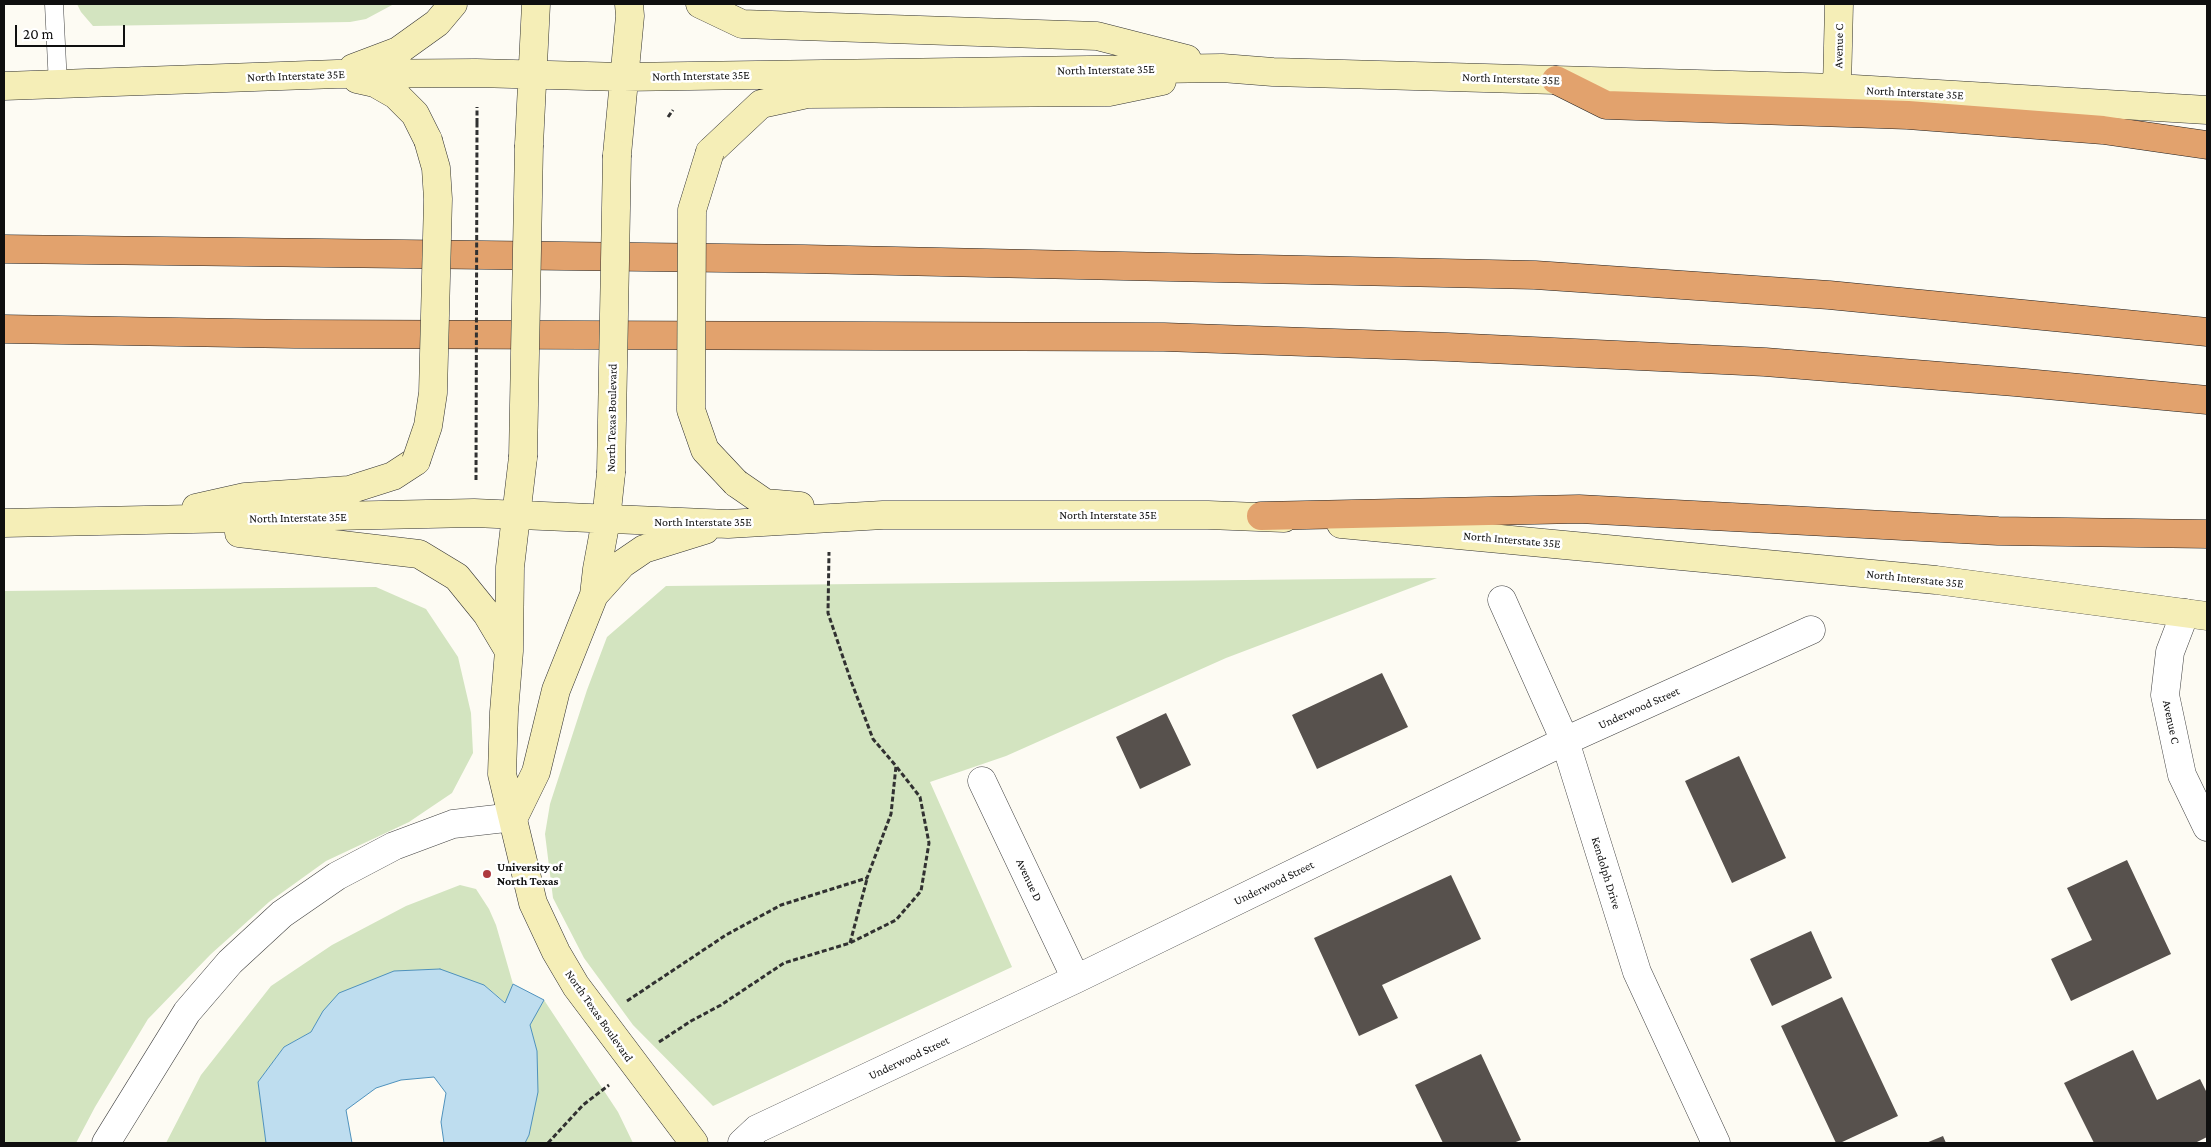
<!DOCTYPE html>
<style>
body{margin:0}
#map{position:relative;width:2211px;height:1147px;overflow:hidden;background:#fdfbf3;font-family:"Crimson Pro",serif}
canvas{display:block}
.frame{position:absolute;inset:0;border:5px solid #0f0f0f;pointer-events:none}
.scale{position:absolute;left:15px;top:25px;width:110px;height:22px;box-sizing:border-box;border:2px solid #0f0f0f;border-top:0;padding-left:6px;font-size:15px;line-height:18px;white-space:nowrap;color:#0f0f0f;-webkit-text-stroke:4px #fff;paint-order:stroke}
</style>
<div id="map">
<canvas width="2211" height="1147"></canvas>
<div class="frame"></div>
<div class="scale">20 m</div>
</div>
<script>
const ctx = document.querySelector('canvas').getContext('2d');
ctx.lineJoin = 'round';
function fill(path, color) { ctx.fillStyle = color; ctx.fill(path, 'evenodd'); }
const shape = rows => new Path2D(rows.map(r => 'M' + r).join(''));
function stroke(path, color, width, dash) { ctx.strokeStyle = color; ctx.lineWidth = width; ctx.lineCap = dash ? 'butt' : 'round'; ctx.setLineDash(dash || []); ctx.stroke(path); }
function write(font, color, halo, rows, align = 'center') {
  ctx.font = font + ' "Crimson Pro",serif'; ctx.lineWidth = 5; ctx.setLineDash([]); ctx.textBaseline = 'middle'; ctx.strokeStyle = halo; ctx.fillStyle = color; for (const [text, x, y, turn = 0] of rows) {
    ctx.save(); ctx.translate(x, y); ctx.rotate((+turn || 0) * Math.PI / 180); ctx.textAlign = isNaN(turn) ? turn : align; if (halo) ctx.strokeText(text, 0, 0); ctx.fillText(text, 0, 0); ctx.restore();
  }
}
const green = shape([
 [77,4,394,4,366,19,350,22,93,26,81,12],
 [1437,578,1226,658,1006,756,930,782,1012,967,713,1106,633,1025,584,958,553,898,545,834,550,804,587,690,607,637,666,586],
 [376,587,426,609,458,657,471,713,473,753,452,793,409,822,326,861,269,902,211,954,148,1019,95,1107,76,1143,4,1143,4,591],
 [460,885,476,889,489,909,496,925,513,984,506,1003,484,985,323,1011,311,1032,284,1047,258,1082,266,1143,166,1143,201,1075,271,986,332,945,406,906],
 [544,1000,618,1112,633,1143,525,1143,529,1135,537,1051,529,1025]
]);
const water = shape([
 [440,969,484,985,505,1003,513,984,544,1000,530,1025,537,1051,538,1092,529,1135,525,1143,444,1143,441,1122,446,1093,434,1077,401,1080,376,1088,346,1110,352,1143,266,1143,258,1082,284,1047,311,1032,323,1011,339,993,394,971,440,969]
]);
const building = shape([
 [1382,673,1408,727,1317,769,1292,715],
 [1166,713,1191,765,1140,789,1116,737],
 [1739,756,1786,858,1732,883,1685,781],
 [2127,860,2171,954,2071,1001,2051,959,2092,940,2067,888],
 [1451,875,1481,939,1382,985,1398,1018,1359,1036,1314,938],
 [1811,931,1832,978,1772,1006,1750,959],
 [1842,997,1898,1116,1840,1143,1836,1143,1781,1026],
 [2133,1050,2157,1100,2200,1079,2207,1093,2207,1137,2195,1143,2094,1143,2064,1083],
 [1481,1054,1521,1140,1513,1143,1443,1143,1415,1085],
 [1943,1136,1946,1143,1926,1143]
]);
const path = shape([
 [668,117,673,110],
 [477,123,477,107],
 [850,943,867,879],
 [627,1001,726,935,781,905,867,878,891,814,896,766,873,739,851,681,828,613,829,552],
 [659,1042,691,1021,721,1005,784,963,850,943,896,920,921,891,929,843,920,797,896,766],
 [548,1143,583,1105,609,1085]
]);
const lane = shape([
 [54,4,58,85]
]);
const street = shape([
 [1502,600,1565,741,1637,972,1716,1143],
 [2185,613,2170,652,2165,695,2182,775,2207,827],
 [982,781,1076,979],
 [106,1143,187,1012,230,962,282,914,337,876,394,846,453,824,514,817],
 [742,1143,757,1129,1076,979,1565,741,1811,630]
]);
const secondary = shape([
 [700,4,742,24,1097,36,1187,59],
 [353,68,398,51,437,23,453,4],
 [357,79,375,83,396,95,415,114,428,140],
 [4,86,337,74,476,73,623,77,1222,68,1273,72,1837,88,2207,110],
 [1837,88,1839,4],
 [529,145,536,4],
 [710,152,761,104,807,94,1109,92,1162,81],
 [617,155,630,16,629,4],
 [523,457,510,567,509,651,504,712,502,774,533,903,556,952,576,986,694,1143],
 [736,483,765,503,800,506],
 [196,508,245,497,349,490,393,476,416,461],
 [4,523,474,513,728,524,883,515,1208,515,1284,518],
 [1341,524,1936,580,2207,616],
 [239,533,419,554,457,577,487,614,509,651],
 [594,595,622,564,644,549,705,530],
 [514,817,536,772,556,690,594,595,597,569,606,520,611,473]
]);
const highway = shape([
 [1556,80,1606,105,1908,115,2103,130,2207,145],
 [4,249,804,259,1535,275,1829,295,2207,332],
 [4,329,294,334,1164,337,1448,347,1765,362,2015,382,2207,400],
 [1261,516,1579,509,1998,531,2207,534]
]);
const pathBridge = shape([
 [476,480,477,123]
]);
const secondaryBridge = shape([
 [710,152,692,210,691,410,705,450,736,483],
 [523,457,529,145],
 [416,461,428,426,433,393,438,199,436,168,428,140],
 [611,473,617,155]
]);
const markers = [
 [487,874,5,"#ae393f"]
];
const streetNames = [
 ["Avenue C",1839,46,-89],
 ["North Interstate 35E",1106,70,-1],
 ["North Interstate 35E",296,76,-2],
 ["North Interstate 35E",701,76,-1],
 ["North Interstate 35E",1511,79,2],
 ["North Interstate 35E",1915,93,3],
 ["North Texas Boulevard",612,418,-89],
 ["North Interstate 35E",1108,515],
 ["North Interstate 35E",298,518,-1],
 ["North Interstate 35E",703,522],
 ["North Interstate 35E",1512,540,5],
 ["North Interstate 35E",1915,579,6],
 ["Underwood Street",1639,708,-24],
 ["Avenue C",2171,722,78],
 ["Kendolph Drive",1606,873,73],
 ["Avenue D",1029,880,65],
 ["Underwood Street",1274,883,-26],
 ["North Texas Boulevard",599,1016,55],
 ["Underwood Street",909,1058,-25]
];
const poiNames = [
 ["University of",497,867],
 ["North Texas",497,881]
];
fill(green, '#d3e4c0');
fill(water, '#beddef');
stroke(water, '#4e91bc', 1);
fill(building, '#57514d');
stroke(lane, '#424242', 19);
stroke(street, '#424242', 29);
stroke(secondary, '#313131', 29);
stroke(highway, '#202020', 29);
stroke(path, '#313131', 3, [5, 2.5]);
stroke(lane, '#fff', 18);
stroke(street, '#fff', 28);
stroke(secondary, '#f5eeb7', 28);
stroke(highway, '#e2a26d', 28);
stroke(secondaryBridge, '#313131', 29, []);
stroke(pathBridge, '#313131', 3, [5, 2.5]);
stroke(secondaryBridge, '#f5eeb7', 28);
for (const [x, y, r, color] of markers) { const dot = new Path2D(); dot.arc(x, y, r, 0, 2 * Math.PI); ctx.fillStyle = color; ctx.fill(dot); stroke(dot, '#fff', 2); }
write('12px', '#0f0f0f', '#fff', streetNames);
write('bold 12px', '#0f0f0f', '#fff', poiNames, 'left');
</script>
